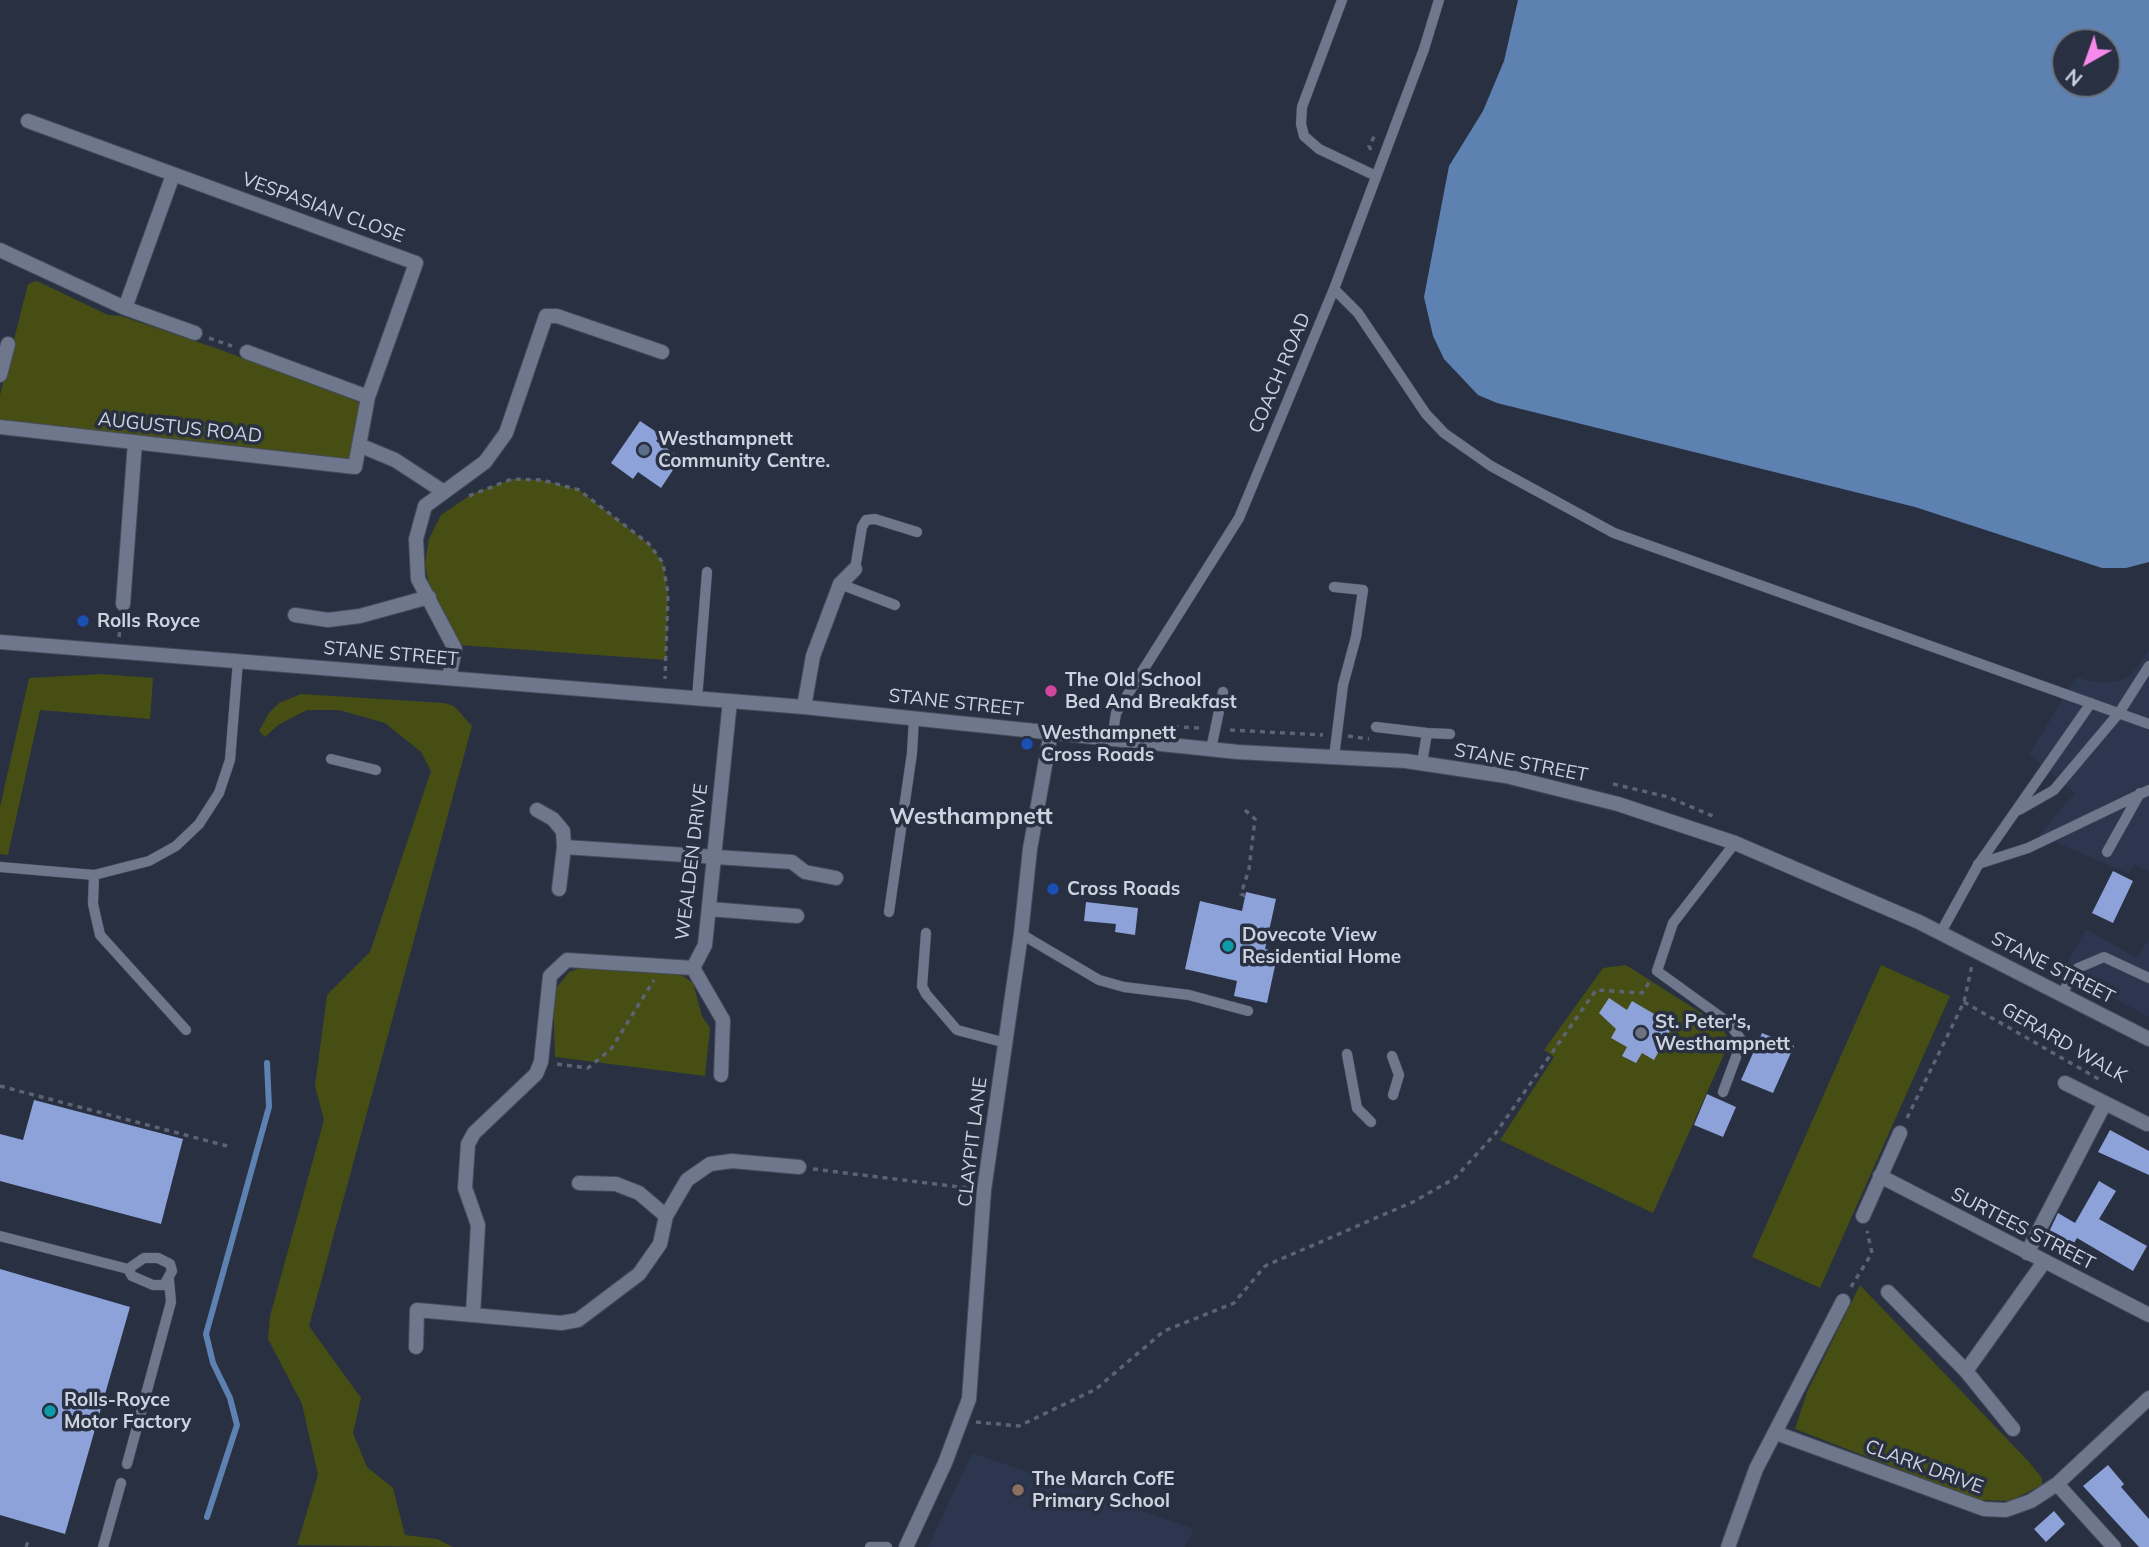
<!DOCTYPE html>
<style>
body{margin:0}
#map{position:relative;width:2149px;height:1547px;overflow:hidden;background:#283042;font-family:Mulish,sans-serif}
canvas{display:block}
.north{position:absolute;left:2051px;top:28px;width:70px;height:70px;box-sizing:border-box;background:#283042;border:2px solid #6a7181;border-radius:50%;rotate:220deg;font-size:19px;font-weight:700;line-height:28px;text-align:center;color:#cdd2df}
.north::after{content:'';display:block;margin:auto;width:24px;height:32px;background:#f788ec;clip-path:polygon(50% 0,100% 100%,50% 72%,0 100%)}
</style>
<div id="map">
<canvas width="2149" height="1547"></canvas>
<div class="north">N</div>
</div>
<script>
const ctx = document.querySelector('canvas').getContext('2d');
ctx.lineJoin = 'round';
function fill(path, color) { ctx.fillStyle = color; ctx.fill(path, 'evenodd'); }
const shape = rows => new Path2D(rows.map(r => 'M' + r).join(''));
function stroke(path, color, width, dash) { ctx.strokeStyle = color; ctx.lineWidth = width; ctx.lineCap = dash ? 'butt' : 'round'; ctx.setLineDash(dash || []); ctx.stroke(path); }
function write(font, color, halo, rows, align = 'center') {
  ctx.font = font + ' Mulish,sans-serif'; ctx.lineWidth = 7; ctx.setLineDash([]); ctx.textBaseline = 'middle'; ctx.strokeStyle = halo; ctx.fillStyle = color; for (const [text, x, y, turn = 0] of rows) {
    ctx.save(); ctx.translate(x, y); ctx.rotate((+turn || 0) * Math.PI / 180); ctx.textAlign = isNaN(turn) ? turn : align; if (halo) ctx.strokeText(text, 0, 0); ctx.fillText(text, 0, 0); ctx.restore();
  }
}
const built = shape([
 [2149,650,2149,872,2134,864,2129,874,2039,835,2075,793,2029,755,2076,677,2094,682,2116,682,2130,676],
 [2086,929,2137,958,2149,939,2149,1017,2063,971],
 [972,1453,1191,1528,1194,1528,1185,1547,928,1547]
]);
const green = shape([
 [37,281,108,315,121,316,224,351,361,403,351,461,0,422,0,395,28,284],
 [512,479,542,480,579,490,649,544,663,563,668,594,666,660,459,645,429,585,425,563,429,539,441,515,472,494],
 [101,674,153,678,150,719,40,710,8,855,0,854,0,807,29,678],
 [301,694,444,703,454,706,472,726,309,1326,361,1398,353,1433,367,1467,393,1488,405,1535,437,1539,453,1547,297,1545,318,1475,302,1404,268,1339,270,1316,324,1120,315,1086,327,995,370,952,431,771,421,752,385,723,339,710,307,710,278,725,265,737,259,731,269,713,279,703],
 [1626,965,1720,1025,1730,1041,1653,1213,1500,1140,1554,1057,1544,1050,1603,968],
 [1881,965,1950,996,1820,1288,1752,1257],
 [583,967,680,974,693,983,702,1016,710,1028,705,1076,555,1057,553,992,569,972],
 [1860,1285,2029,1462,2042,1478,2042,1485,2010,1501,1979,1500,1795,1429,1807,1392]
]);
const water = shape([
 [1518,0,2149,0,2149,562,2126,568,2102,568,1915,507,1497,403,1478,395,1444,359,1433,336,1424,297,1449,166,1483,111,1504,61],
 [2065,42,2107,42,2107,84,2065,84]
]);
const stream = shape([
 [207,1517,237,1425,230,1398,213,1363,206,1334,269,1107,267,1063]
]);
const building = shape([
 [640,421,661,435,656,441,681,458,661,488,638,472,633,479,611,463],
 [2113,871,2133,881,2113,923,2092,913],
 [1246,892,1276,899,1265,949,1278,952,1267,1003,1234,996,1237,981,1185,969,1200,901,1242,911],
 [1086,902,1138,908,1135,935,1115,932,1116,924,1084,921],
 [1609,998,1627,1010,1632,1001,1673,1025,1654,1060,1642,1053,1636,1063,1622,1056,1627,1047,1611,1038,1616,1029,1599,1013],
 [1762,1033,1794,1046,1773,1093,1741,1080],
 [1707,1094,1736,1107,1723,1137,1694,1125],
 [34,1100,183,1139,161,1224,0,1181,0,1134,23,1140],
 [2110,1130,2149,1151,2149,1175,2098,1152],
 [2099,1181,2116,1191,2099,1219,2147,1246,2133,1271,2077,1238,2070,1250,2047,1236,2058,1213,2075,1223],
 [0,1269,130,1307,65,1534,0,1515],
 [2108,1465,2124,1484,2121,1487,2149,1519,2149,1547,2139,1547,2083,1486],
 [2054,1511,2065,1524,2046,1542,2034,1529]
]);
const path = shape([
 [1371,150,1369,146,1375,135],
 [209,338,232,346],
 [469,496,512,479,542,480,579,490,649,544,663,563,668,594,665,679],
 [119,637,121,620],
 [1174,727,1201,728],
 [1230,730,1323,735],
 [1348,736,1369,739],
 [1068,755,1077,753],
 [1613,784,1668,797,1715,817],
 [1245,810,1255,819,1249,869,1241,894,1246,896],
 [1964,1002,2102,1081],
 [557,1064,588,1068,611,1049,654,980],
 [0,1086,227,1146],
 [1907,1118,1964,1002,1972,965],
 [813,1169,968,1188],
 [1851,1287,1872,1253,1867,1231],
 [976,1422,1019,1426,1096,1389,1164,1331,1234,1303,1265,1266,1415,1201,1455,1178,1495,1134,1596,990,1642,993,1650,981],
 [26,1547,28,1542]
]);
const service = shape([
 [1342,0,1302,107,1301,124,1304,136,1319,149,1376,176],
 [1334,289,1358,313,1426,414,1444,433,1491,466,1614,533,2149,724],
 [855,569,862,527,866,520,875,519,917,532],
 [840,584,895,605],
 [1334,587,1363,590,1356,637,1343,685,1334,757],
 [697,699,707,572],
 [1376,727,1427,733,1422,763],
 [1427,733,1450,734],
 [1112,739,1116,713,1239,518,1334,289,1424,49,1439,0],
 [1211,749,1223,692],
 [331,759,376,770],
 [2019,810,2054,790,2119,713,2149,666],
 [2107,852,2140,793],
 [1978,864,2028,848,2149,790],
 [0,867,94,875,149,861,176,846,199,824,219,793,230,760,238,661],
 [94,875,93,904,100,935,186,1030],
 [889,912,912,753,914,718],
 [1941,932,1978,865,2091,703],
 [926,933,922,986,926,994,957,1030,1006,1043],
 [1021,934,1099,980,1124,987,1189,995,1248,1011],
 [2062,993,2078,968,2104,957,2149,978],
 [1347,1054,1357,1108,1371,1122],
 [1392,1056,1399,1075,1393,1095],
 [1723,1092,1742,1041,1729,1023,1657,971,1673,923,1735,843],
 [0,1236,128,1269,132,1276,153,1285,164,1285,172,1271,170,1264,158,1258,144,1258,128,1269],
 [127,1464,171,1302,169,1280],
 [103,1547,121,1483],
 [870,1547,887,1547]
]);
const minor = shape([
 [0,250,125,308,173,175],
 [125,308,195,333],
 [247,352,368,397],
 [0,375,8,344],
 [0,427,355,467,368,397,416,263,28,121],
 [359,445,395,460,444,492],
 [123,604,135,442],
 [295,615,328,620,360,616,429,597],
 [449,678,455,649,418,579,416,539,425,506,485,462,506,433,546,316,557,316,662,352],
 [804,707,813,656,840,584,855,569],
 [537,810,553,819,563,831,564,847,559,889],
 [564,847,792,862,805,872,836,878],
 [709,909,797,916],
 [693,968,705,945,730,701],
 [693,968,723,1020,721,1075],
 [2065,1083,2147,1124],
 [1880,1176,2149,1315],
 [579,1183,616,1184,639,1193,666,1216],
 [1863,1216,1900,1133],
 [2027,1253,2105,1103],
 [1888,1292,1966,1371,2013,1429],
 [473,1314,478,1225,465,1188,468,1144,474,1133,536,1074,541,1062,550,976,567,960,693,968],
 [416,1347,417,1310,561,1323,578,1320,639,1274,660,1244,666,1216,687,1180,710,1164,732,1161,799,1167],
 [1966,1371,2044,1262],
 [1776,1433,1984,1509,2006,1510,2031,1501,2057,1484,2149,1398],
 [2057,1484,2114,1547],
 [906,1547,945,1463,969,1399,984,1190,1021,934,1030,849,1051,732],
 [1728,1547,1756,1469,1843,1301]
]);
const tertiary = shape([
 [0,642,804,707,1238,752,1406,761,1506,776,1618,804,1735,843,1919,922,2149,1039]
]);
const markers = [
 [644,450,7,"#5c6f8a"],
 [83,621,7,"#1a4fb4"],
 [1051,691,7,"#d1479c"],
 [1027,744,7,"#1a4fb4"],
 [1053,889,7,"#1a4fb4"],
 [1228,946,7,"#0f9aa8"],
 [1641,1033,7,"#6b7280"],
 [50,1411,7,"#0f9aa8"],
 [1018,1490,7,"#8d6e63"]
];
const streetNames = [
 ["VESPASIAN CLOSE",323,208,20],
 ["COACH ROAD",1280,373,-67],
 ["AUGUSTUS ROAD",180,428,6],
 ["STANE STREET",391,654,5],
 ["STANE STREET",956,703,6],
 ["STANE STREET",1521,763,11],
 ["WEALDEN DRIVE",692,862,-83],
 ["STANE STREET",2053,968,27],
 ["GERARD WALK",2064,1043,30],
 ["CLAYPIT LANE",973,1142,-83],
 ["SURTEES STREET",2023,1229,27],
 ["CLARK DRIVE",1924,1467,20]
];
const poiNames = [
 ["Westhampnett",658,439],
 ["Community Centre.",658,461],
 ["Rolls Royce",97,621],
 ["The Old School",1065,680],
 ["Bed And Breakfast",1065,702],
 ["Westhampnett",1041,733],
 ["Cross Roads",1041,755],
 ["Cross Roads",1067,889],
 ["Dovecote View",1242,935],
 ["Residential Home",1242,957],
 ["St. Peter's,",1655,1022],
 ["Westhampnett",1655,1044],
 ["Rolls-Royce",64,1400],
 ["Motor Factory",64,1422],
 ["The March CofE",1032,1479],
 ["Primary School",1032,1501]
];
const quarterNames = [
 ["Westhampnett",971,817]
];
fill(built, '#2d364f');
fill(green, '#464e14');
fill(water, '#5d82b2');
stroke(stream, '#5d82b2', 6);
fill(building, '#8ca2d9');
stroke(service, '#464c5c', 11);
stroke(minor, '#464c5c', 16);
stroke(tertiary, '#464c5c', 16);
stroke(path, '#5c6373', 3.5, [5, 5]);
stroke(service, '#6e778c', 10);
stroke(minor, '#6e778c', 14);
stroke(tertiary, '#6e778c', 14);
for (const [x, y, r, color] of markers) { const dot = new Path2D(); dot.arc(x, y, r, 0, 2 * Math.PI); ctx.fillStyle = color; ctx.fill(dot); stroke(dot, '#283042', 2.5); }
write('19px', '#cdd2df', '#283042', streetNames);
write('bold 19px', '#cdd2df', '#283042', poiNames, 'left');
write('bold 23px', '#cdd2df', '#283042', quarterNames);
</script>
